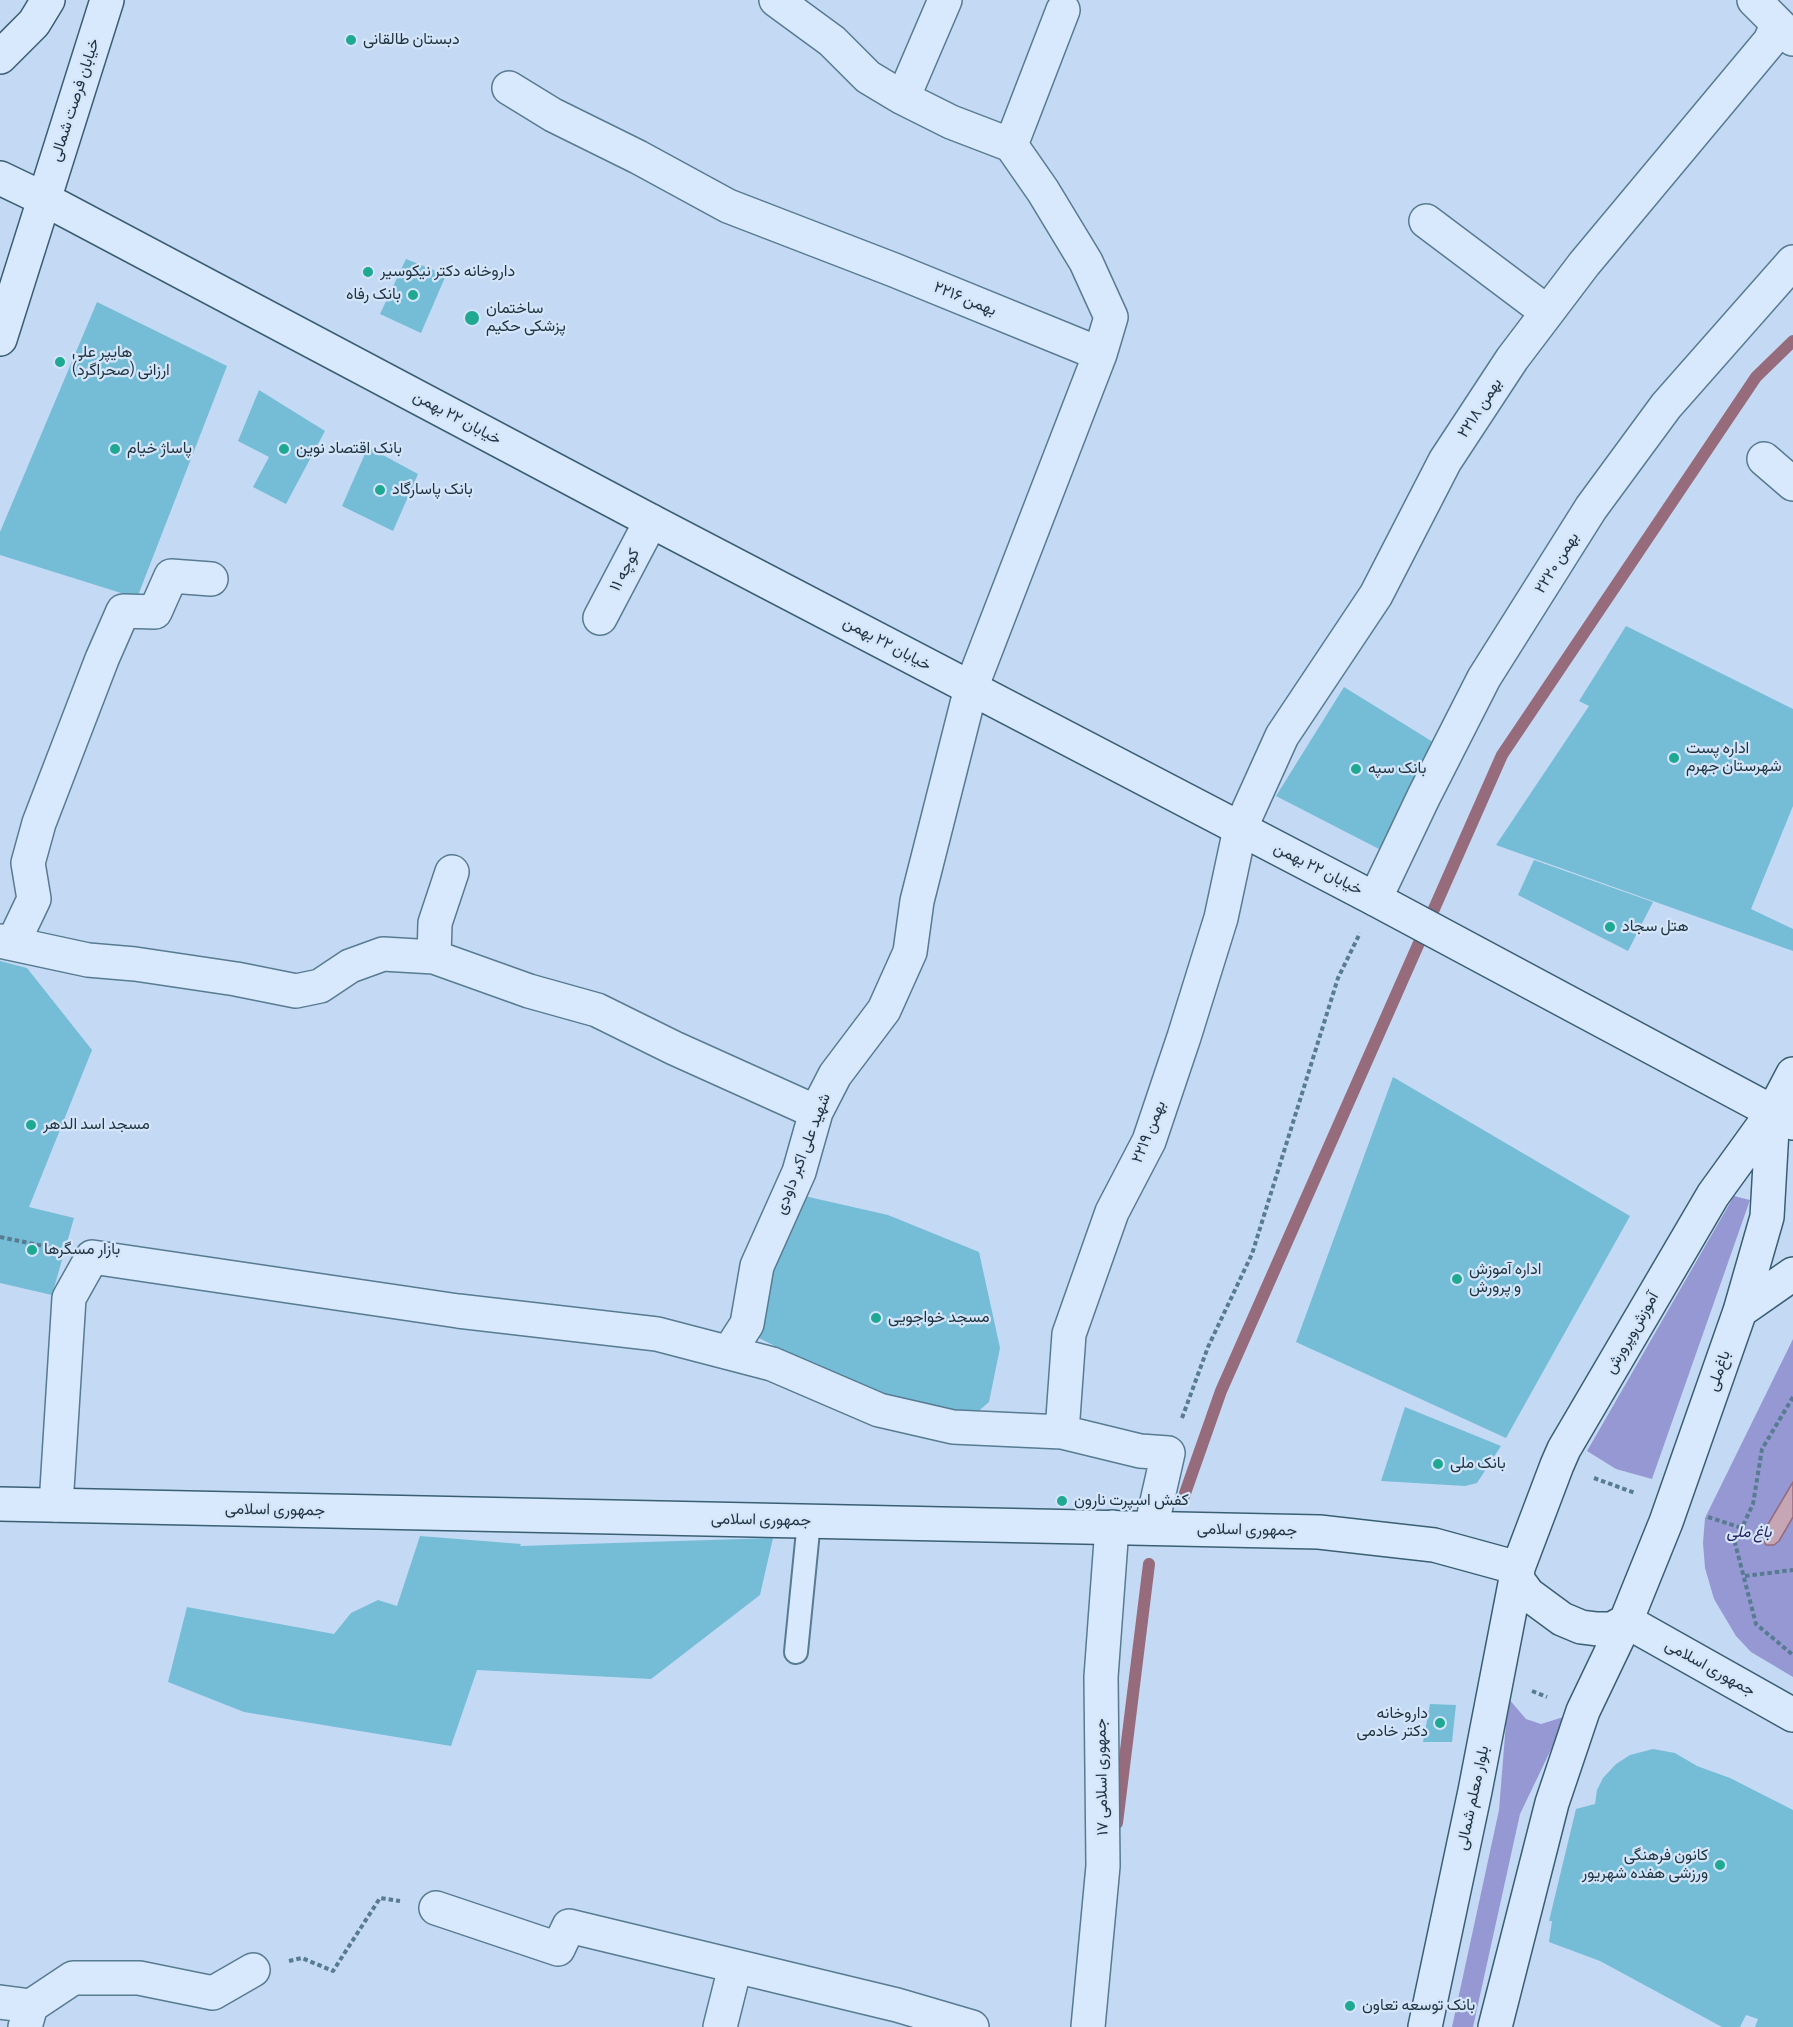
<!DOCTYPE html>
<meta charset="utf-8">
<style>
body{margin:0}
canvas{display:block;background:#c4d9f3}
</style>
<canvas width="1793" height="2027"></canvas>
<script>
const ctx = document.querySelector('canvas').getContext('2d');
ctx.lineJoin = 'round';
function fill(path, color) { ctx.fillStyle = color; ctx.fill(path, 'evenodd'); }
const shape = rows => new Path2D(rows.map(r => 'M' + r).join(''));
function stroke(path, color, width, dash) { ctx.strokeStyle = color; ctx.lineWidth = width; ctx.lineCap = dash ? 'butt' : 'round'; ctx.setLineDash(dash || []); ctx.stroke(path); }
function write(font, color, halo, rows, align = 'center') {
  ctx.font = font + ' Bitter,Vazirmatn,serif'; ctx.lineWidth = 4.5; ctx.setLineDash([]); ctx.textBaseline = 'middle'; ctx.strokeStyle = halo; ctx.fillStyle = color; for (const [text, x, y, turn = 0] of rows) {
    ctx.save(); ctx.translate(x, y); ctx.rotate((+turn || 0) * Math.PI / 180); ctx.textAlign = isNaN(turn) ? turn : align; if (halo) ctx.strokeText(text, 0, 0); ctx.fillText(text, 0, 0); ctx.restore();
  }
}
const green = shape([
 [1734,1196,1750,1200,1652,1479,1616,1469,1587,1451],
 [1793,1339,1793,1677,1751,1652,1736,1636,1714,1599,1705,1568,1703,1543,1705,1518],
 [1508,1698,1526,1719,1541,1724,1567,1716,1520,1814,1473,2027,1452,2027,1499,1810]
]);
const water = shape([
 [1793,1482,1793,1517,1779,1541,1774,1545,1766,1545,1762,1538,1764,1531,1793,1482]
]);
const stream = shape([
 [1183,1499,1221,1391,1502,755,1756,377,1793,341],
 [1117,1823,1149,1564]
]);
const building = shape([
 [406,259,446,275,421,333,380,314],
 [97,302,227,366,137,598,0,555,0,532],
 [259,390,325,431,286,504,253,487,269,457,238,441],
 [368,447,418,474,393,531,342,506],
 [1626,626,1793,709,1793,806,1751,909,1793,929,1793,951,1496,845,1589,706,1579,701],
 [1344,687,1433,742,1379,849,1276,796],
 [1534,860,1653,902,1628,951,1518,895],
 [0,961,27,968,92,1050,29,1207,74,1218,52,1295,0,1283],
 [1393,1077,1630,1216,1506,1438,1296,1342],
 [800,1195,888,1215,979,1252,1000,1348,989,1402,974,1415,865,1391,759,1338,759,1299],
 [1405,1407,1501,1446,1477,1483,1465,1486,1381,1481],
 [420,1536,521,1544,520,1546,773,1538,760,1595,651,1679,477,1670,451,1746,244,1712,168,1682,187,1607,334,1634,351,1613,378,1600,397,1606],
 [1430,1704,1456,1705,1452,1742,1423,1742],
 [1653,1749,1675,1753,1697,1766,1730,1778,1793,1810,1793,2027,1755,2027,1758,2019,1746,2015,1740,2027,1722,2027,1600,1961,1549,1942,1552,1921,1549,1921,1576,1809,1595,1804,1597,1790,1603,1778,1616,1764,1630,1755]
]);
const path = shape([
 [0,1237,53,1248],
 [1793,1397,1762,1449,1753,1504,1735,1543,1756,1624,1793,1655],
 [1182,1418,1208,1347,1252,1254,1338,978,1360,933],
 [1594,1478,1635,1493],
 [1708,1517,1742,1528],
 [1745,1576,1793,1570],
 [1532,1691,1547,1697],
 [289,1961,302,1958,333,1971,380,1898,400,1901]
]);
const lane = shape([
 [796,1652,809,1521]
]);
const street = shape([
 [776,0,832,41,868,77,903,98,951,122,1011,145],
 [1754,0,1793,39],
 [1063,10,1011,145,1043,191,1086,262,1111,317,1100,354],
 [509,88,553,115,638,157,728,206,894,270,1100,354,971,688,917,901,910,952,884,1010,835,1075,816,1112,799,1172,757,1266,747,1324,729,1352],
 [903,98,945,0],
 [1426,221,1547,312],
 [1764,459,1793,484],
 [600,618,651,521],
 [1375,899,1424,796,1484,678,1591,508,1666,406,1793,262],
 [0,941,88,960,135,964,236,979,296,991,320,986,350,966,383,954,434,957,529,991,597,1010,674,1048,816,1112],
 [13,943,34,899,28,863,39,823,102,659,123,611,155,612,171,576,211,579],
 [434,957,435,923,452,872],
 [1062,1432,1069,1334,1112,1212,1149,1141,1184,1037,1221,918,1240,829,1282,736,1376,595,1445,461,1512,359,1584,264,1770,41,1777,25],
 [56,1505,69,1298,92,1257,458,1311,657,1334,772,1364,879,1410,953,1427,1062,1432,1140,1451,1168,1453,1151,1528],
 [436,1908,558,1949,569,1926,897,2005,972,2027],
 [0,2002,31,2006],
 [25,2027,31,2006,73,1978,139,1978,213,1993,253,1970],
 [720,2027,735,1967],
 [1088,2027,1103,1866,1101,1677,1112,1527]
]);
const secondary = shape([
 [0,57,34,23,48,0],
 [0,178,44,199,651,521,1375,899,1793,1123],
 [0,339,107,0],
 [1740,1311,1793,1274],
 [0,1504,1319,1532,1434,1545,1518,1568],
 [1518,1568,1517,1579,1528,1594,1562,1619,1581,1627,1597,1629,1612,1629,1626,1621],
 [1626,1621,1793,1715],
 [1425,2027,1475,1791,1518,1568,1557,1465,1564,1449,1713,1195,1773,1112,1793,1074],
 [1495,2027,1552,1803,1583,1711,1626,1621,1666,1522,1740,1311,1767,1217,1773,1112]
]);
const markers = [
 [351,40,6,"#1fa892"],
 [368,272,6,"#1fa892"],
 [413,295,6,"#1fa892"],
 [472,318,8,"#1fa892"],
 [60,362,6,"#1fa892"],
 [115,449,6,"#1fa892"],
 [284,449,6,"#1fa892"],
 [380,490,6,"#1fa892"],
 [1674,758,6,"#1fa892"],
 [1356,769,6,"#1fa892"],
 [1610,927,6,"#1fa892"],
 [31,1125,6,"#1fa892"],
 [32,1250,6,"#1fa892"],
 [1457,1279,6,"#1fa892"],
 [876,1318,6,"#1fa892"],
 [1438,1464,6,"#1fa892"],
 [1062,1501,6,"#1fa892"],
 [1440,1723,6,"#1fa892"],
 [1720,1865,6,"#1fa892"],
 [1350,2006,6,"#1fa892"]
];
const poiNames = [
 ["دبستان طالقانی",363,40],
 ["داروخانه دکتر نیکوسیر",380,272],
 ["بانک رفاه",401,295,"right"],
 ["ساختمان",486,309],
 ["پزشکی حکیم",486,327],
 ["هایپر علی",72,353],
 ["ارزانی (صحراگرد)",72,371],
 ["پاساژ خیام",127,449],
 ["بانک اقتصاد نوین",296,449],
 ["بانک پاسارگاد",392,490],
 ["اداره پست",1686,749],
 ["شهرستان جهرم",1686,767],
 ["بانک سپه",1368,769],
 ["هتل سجاد",1622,927],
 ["مسجد اسد الدهر",43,1125],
 ["بازار مسگرها",44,1250],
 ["اداره آموزش",1469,1270],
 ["و پرورش",1469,1288],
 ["مسجد خواجویی",888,1318],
 ["بانک ملی",1450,1464],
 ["کفش اسپرت نارون",1074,1501],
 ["داروخانه",1428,1714,"right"],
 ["دکتر خادمی",1428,1732,"right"],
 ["کانون فرهنگی",1708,1856,"right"],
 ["ورزشی هفده شهریور",1708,1874,"right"],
 ["بانک توسعه تعاون",1362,2006]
];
const streetNames = [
 ["خیابان فرصت شمالی",75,100,-72],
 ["۲۲بهمن ۱۶",965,299,22],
 ["۲۲بهمن ۱۸",1480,408,-57],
 ["خیابان ۲۲ بهمن",457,418,28],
 ["۲۲بهمن ۲۰",1557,563,-58],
 ["کوچه ۱۱",625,570,-62],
 ["خیابان ۲۲ بهمن",887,644,28],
 ["خیابان ۲۲ بهمن",1318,869,27],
 ["۲۲بهمن ۱۹",1149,1132,-68],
 ["شهید علی اکبر داودی",803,1154,-69],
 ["آموزش‌و‌پرورش",1632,1333,-60],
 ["باغ‌ملی",1719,1371,-71],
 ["جمهوری اسلامی",275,1510,1],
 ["جمهوری اسلامی",761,1520,1],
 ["جمهوری اسلامی",1247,1530,1],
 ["جمهوری اسلامی",1710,1668,29],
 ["جمهوری اسلامی ۱۷",1102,1777,-91],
 ["بلوار معلم شمالی",1473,1798,-78]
];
const parkNames = [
 ["باغ ملی",1749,1533]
];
fill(green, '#9698d3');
fill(water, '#c6a6b4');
stroke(water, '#966b7c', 1.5);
stroke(stream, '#966b7c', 12);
fill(building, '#75bdd6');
stroke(lane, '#577b91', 26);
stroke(street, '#577b91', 36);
stroke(secondary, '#3a5f73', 36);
stroke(path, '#577b91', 4, [4.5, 3]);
stroke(lane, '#d8e9fd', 22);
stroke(street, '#d8e9fd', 33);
stroke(secondary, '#d8e9fd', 33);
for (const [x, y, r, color] of markers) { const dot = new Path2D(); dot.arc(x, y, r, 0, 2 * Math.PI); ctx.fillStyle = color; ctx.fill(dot); stroke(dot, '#d4e5fa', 2); }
write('16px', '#1d343f', '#d4e5fa', poiNames, 'left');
write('16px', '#1d343f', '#d4e5fa', streetNames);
write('italic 16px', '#27215e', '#d4e5fa', parkNames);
</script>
